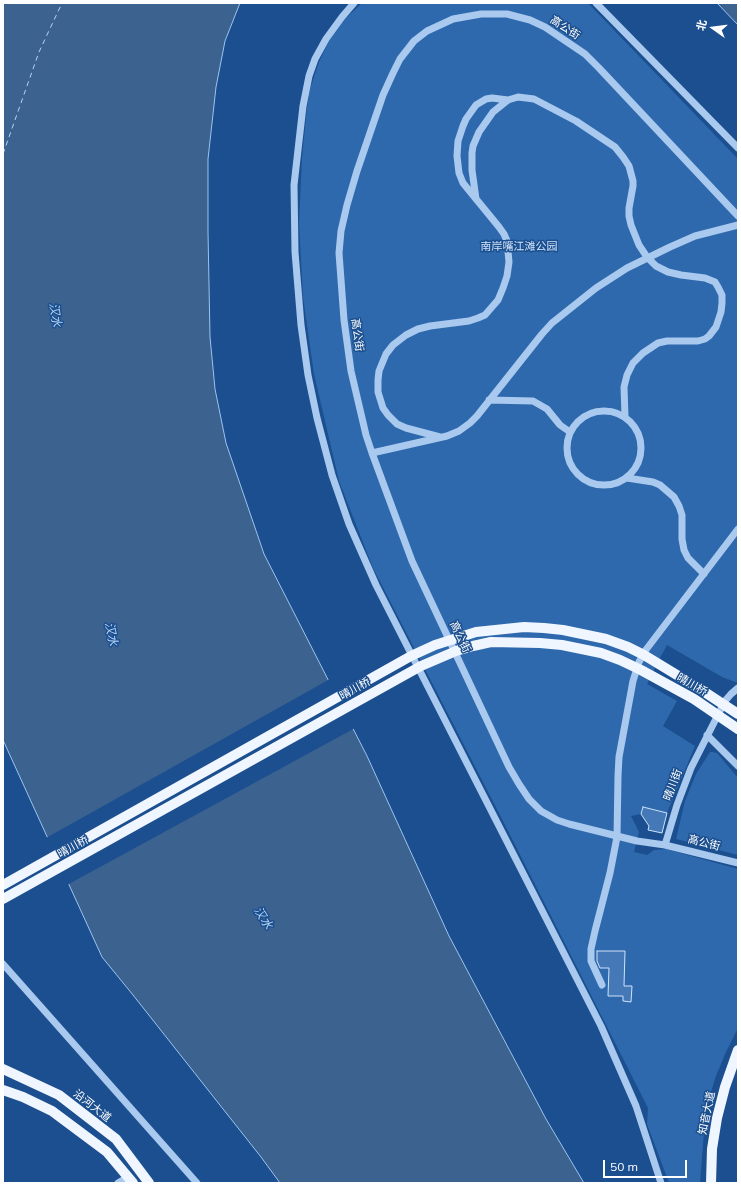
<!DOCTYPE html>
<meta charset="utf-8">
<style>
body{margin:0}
#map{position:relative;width:741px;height:1186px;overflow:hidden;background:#1b4f8f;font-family:Mulish,"Noto Sans SC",sans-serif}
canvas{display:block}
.frame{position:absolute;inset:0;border:4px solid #fff;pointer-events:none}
.north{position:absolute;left:693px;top:8px;width:40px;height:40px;-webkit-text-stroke:3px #1b4f8f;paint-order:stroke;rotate:284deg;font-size:11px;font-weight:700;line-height:16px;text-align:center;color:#fff}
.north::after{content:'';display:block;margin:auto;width:14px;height:18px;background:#fff;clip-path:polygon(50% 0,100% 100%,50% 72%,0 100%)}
.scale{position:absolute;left:603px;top:1160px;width:84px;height:18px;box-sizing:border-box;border:2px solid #fff;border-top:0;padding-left:5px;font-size:12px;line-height:14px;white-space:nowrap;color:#fff;-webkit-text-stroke:3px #1b4f8f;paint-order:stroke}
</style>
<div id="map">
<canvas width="741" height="1186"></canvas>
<div class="frame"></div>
<div class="north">北</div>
<div class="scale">50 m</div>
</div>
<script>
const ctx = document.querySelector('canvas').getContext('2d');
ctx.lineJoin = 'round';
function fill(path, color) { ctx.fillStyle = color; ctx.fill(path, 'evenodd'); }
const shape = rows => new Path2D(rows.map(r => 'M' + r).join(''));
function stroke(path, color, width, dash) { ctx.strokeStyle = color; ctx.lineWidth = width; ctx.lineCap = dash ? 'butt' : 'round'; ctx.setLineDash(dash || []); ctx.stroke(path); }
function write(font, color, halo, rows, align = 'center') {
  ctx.font = font + ' Mulish,"Noto Sans SC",sans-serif'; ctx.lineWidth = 3; ctx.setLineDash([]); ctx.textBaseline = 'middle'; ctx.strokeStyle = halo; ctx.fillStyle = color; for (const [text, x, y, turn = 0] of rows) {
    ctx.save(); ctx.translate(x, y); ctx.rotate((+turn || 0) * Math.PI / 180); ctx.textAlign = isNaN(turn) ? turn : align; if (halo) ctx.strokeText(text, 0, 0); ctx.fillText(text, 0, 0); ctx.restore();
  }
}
const green = shape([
 [362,3,588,3,738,159,738,683,722,677,667,645,660,658,647,684,677,701,663,726,695,746,667,813,643,807,641,814,631,816,639,832,634,852,647,855,654,850,666,849,738,869,738,1028,726,1052,716,1076,710,1095,705,1119,700,1183,669,1183,647,1124,648,1108,504,823,373,568,339,481,314,374,303,297,299,223,302,158,307,107,310,89,319,62,329,41,345,19],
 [710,752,713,752,717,753,738,778,738,855,676,839,685,801,696,774]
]);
const water = shape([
 [3,3,240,3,225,41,216,87,208,159,208,232,210,337,215,389,226,443,264,554,367,756,449,936,546,1119,584,1183,280,1183,261,1157,133,995,102,957,3,740,3,3],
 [717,3,738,3,738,25,717,3]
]);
const pier = shape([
 [330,679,355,728,67,885,46,838]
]);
const ferry = shape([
 [3,154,39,52,62,3]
]);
const building = shape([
 [643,807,667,813,662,833,648,830,649,826,641,814,643,807],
 [597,951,625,951,624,986,632,986,631,1002,623,1001,623,996,608,996,609,968,600,968,597,961,597,951]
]);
const minor = shape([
 [354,3,342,17,326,39,315,59,309,76,303,106,294,185,295,252,301,325,308,375,317,418,332,475,349,524,376,585,601,1026,636,1106,661,1183],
 [596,3,738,148],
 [476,199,472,170,472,153,473,146,479,132,493,112,508,100,518,97,534,99,576,121,615,147,623,157,629,166,633,181,633,186,629,208,629,216,631,225,639,245,647,257,656,266,668,272,681,275,705,278,715,282,718,287,722,295,722,303,721,312,716,327,709,336,705,339,698,341,667,341,658,343,643,353,633,363,627,375,624,387,625,417],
 [738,216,599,68,585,54,545,27,530,20,507,14,481,14,453,19,427,31,414,41,400,59,393,73,383,95,357,171,347,205,341,231,339,253,344,320,351,371,366,435,372,453,412,561,509,767,519,784,529,799,541,811,557,820,569,824,637,841,665,845,738,863],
 [489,400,533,401,547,409,560,425,570,432],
 '567 448a37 37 0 1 1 74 0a37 37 0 1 1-74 0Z',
 [440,437,406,428,397,424,388,415,383,408,378,392,378,380,379,371,386,354,393,345,406,335,418,329,430,326,469,321,478,318,485,315,498,300,503,288,507,276,509,262,507,241,504,234,499,227,463,183,459,173,457,156,458,141,463,126,466,119,476,105,486,99,492,98,508,100],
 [372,453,447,436,459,431,470,423,477,416,542,334,552,323,596,288,627,268,670,247,695,236,738,225],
 [627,478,653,482,660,485,674,497,679,506,682,515,682,539,684,550,688,558,704,574],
 [707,735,738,766],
 [665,845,677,805,691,768,725,701,731,694,738,688],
 [3,964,197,1183],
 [602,985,591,961,591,949,595,931,610,873,617,837,618,776,619,757,633,681,639,662,645,651,738,529],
 [118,1183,128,1177]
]);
const major = shape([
 [3,1069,59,1095,116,1139,149,1183],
 [3,1090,23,1097,52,1111,107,1152,133,1183],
 [711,1183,712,1149,717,1118,725,1087,738,1050]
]);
const majorBridge = shape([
 [3,885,411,656,435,645,476,632,524,627,544,628,563,630,606,639,628,647,644,655,700,689,738,714],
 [3,899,421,666,456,651,473,646,491,642,540,643,562,645,601,653,620,660,641,670,694,699,738,729]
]);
const streetNames = [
 ["高公街",565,28,33],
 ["高公街",357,335,82],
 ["高公街",460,637,64],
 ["晴川桥",692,685,30],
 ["晴川桥",355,689,-29],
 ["晴川街",673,785,-69],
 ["高公街",704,843,14],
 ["晴川桥",73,847,-29],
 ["沿河大道",92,1106,38],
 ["知音大道",707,1113,-78]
];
const parkNames = [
 ["南岸嘴江滩公园",519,247]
];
const waterNames = [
 ["汉水",55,315,82],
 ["汉水",111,634,79],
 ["汉水",263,918,58]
];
fill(green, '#2e69ad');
fill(water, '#3c6290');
stroke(water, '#9cc4f0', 1);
fill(pier, '#1b4f8f');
stroke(ferry, '#b5d3f5', 1, [5, 4]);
fill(building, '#4478b7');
stroke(building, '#cfe3fa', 1);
stroke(minor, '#a9c9ee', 7);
stroke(major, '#f0f6ff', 10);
stroke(majorBridge, '#f0f6ff', 10);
write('11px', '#fff', '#1b4f8f', streetNames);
write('11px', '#cfe3fa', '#1b4f8f', parkNames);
write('italic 12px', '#b5d3f5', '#1b4f8f', waterNames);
</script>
